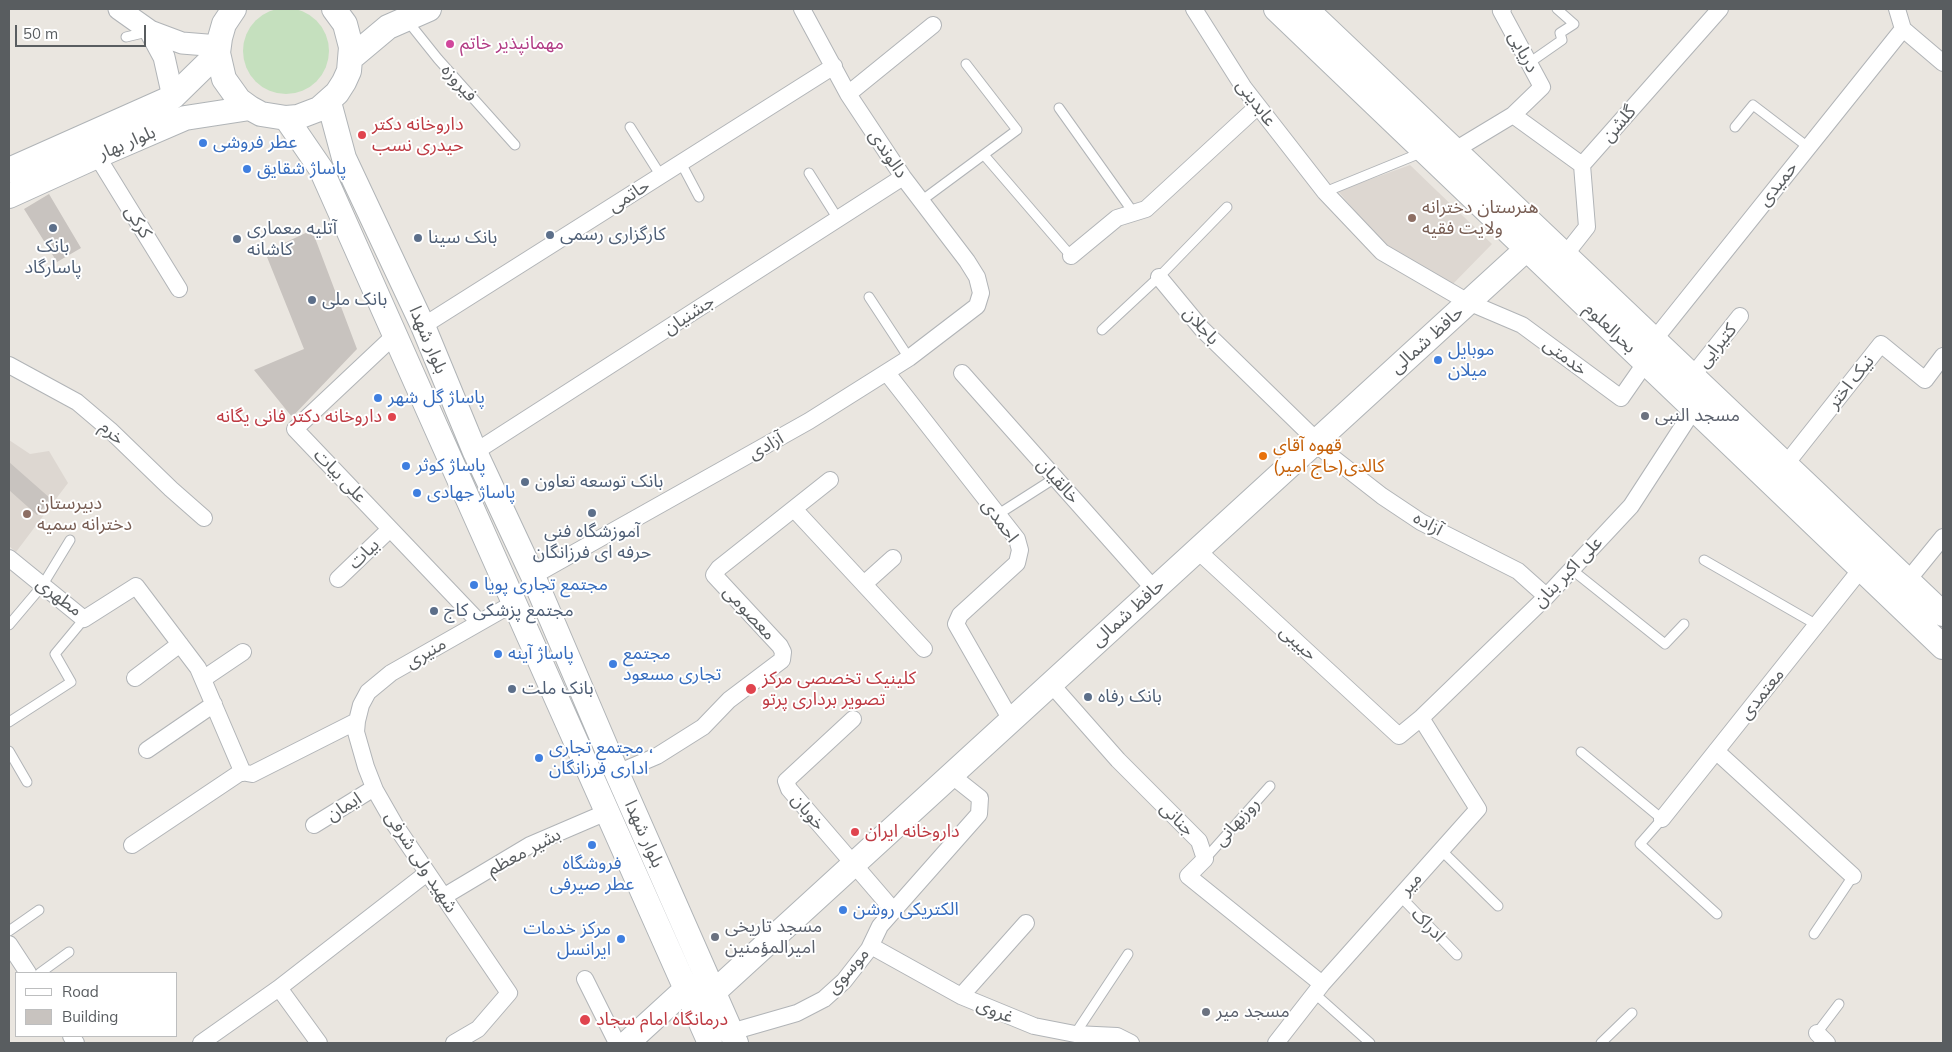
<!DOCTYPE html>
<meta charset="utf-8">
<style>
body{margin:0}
#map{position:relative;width:1952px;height:1052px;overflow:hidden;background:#eae6e0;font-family:Mulish,sans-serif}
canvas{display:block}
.frame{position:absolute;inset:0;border:10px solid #595d60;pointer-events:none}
.legend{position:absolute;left:15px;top:972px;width:162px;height:65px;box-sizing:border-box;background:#fff;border:1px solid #bdbebf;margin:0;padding:6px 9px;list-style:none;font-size:15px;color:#595d60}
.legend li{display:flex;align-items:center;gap:10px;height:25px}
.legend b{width:25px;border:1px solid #bdbebf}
.scale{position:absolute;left:15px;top:25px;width:131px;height:22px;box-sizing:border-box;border:2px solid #595d60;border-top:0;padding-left:6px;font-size:15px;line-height:18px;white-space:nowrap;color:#595d60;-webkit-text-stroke:4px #fff;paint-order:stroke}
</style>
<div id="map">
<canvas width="1952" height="1052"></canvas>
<div class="frame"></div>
<ul class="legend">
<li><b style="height:6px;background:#fff"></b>Road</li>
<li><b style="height:14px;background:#c8c3bf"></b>Building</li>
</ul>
<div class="scale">50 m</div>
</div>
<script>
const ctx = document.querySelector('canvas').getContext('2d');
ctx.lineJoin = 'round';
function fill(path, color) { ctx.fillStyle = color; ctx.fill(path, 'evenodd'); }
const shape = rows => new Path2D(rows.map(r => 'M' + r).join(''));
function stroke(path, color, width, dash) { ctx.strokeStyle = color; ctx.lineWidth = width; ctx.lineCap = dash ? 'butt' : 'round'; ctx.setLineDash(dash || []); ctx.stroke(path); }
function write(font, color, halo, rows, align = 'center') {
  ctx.font = font + ' Mulish,"Noto Sans Arabic",sans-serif'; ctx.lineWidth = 4; ctx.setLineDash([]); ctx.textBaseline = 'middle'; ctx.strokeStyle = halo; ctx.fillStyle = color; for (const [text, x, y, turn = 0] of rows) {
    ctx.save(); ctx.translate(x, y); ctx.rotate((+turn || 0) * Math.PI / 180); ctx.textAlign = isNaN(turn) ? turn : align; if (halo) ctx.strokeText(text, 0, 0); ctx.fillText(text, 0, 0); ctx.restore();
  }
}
const education = shape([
 [1410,165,1492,244,1448,289,1385,247,1338,191],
 [9,440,30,454,49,451,68,483,16,552,9,546]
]);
const green = shape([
 '243 51a43 43 0 1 1 86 0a43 43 0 1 1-86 0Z'
]);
const building = shape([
 [49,194,81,248,57,262,24,209],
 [312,230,357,349,292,417,254,370,304,349,265,252],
 [9,462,51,499,37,515,9,490]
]);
const service = shape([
 [406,19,438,59,515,145],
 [126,37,147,32],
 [1529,63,1562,40,1560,33,1574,24,1557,9],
 [1059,108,1133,212],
 [630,127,661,176],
 [1735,127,1753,105,1808,147],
 [984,155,1071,256],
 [681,163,699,197],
 [809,173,838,219],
 [1325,192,1423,152],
 [921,201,1017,130,966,64],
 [869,297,909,358],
 [1102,330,1159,277,1227,207],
 [997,515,1055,478],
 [1704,560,1817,625],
 [1571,569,1665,644,1684,624],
 [9,625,42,586,70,540],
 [9,722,71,682,55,654,84,619],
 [9,751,27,782],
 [1581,752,1662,819,1640,844,1717,914],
 [1441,850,1498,906],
 [1205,859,1270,786],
 [1400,896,1457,955],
 [9,931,39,910],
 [1814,934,1853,876],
 [40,973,69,952],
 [1314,993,1370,1043],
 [1817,1033,1839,1004],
 [1075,1034,1128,954],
 [1601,1043,1632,1013]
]);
const minor = shape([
 [1194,9,1244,88,1325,192,1382,252,1468,302,1522,325,1621,398,1646,362],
 [1897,9,1903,29,1943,63],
 [848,94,933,25],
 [1513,115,1582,165],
 [1455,150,1513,115,1542,87,1501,11,1503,9],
 [97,156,179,289],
 [1565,255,1587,227,1582,165,1720,9],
 [1071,256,1117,218,1146,209,1258,106],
 [1159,277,1202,329,1317,441],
 [423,326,834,66],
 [395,335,295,429,479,622],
 [1654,340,1903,29],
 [9,365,77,402,110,430,171,489,204,518],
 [887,373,1017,539,1020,550,1017,563,960,615,956,624,1011,720],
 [962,373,1154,589],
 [1693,375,1740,316],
 [1314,443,1382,496,1421,522,1518,571,1546,596],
 [475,452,903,177],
 [1786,464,1881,344,1925,380,1943,356],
 [794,509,924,649],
 [1197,550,1399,736,1421,718,1545,598,1631,506,1694,409],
 [9,558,84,619,136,586,198,668,243,773],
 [533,576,809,421,909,358,977,306,981,293,977,277,967,261,903,177,848,94,802,9],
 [338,579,390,529],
 [1908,580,1943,537],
 [864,584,893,558],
 [135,678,180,644],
 [203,679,243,652],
 [1051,684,1118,760,1199,841,1205,859,1188,876,1322,984],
 [853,719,786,781,789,789,894,911],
 [147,750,214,704],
 [1716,751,1853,876],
 [617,773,657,756,703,727,729,700,782,660,783,652,780,646,714,575,719,568,830,480],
 [1662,819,1861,569],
 [314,825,374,788],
 [132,845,241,772,252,774,357,721],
 [443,897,530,845,607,812],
 [9,944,28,973],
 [871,946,961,996,1034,1026,1075,1034,1117,1036,1131,1043],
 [585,979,617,1043],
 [279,988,319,1043],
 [961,996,1026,923],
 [731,1032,797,1013,824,999,844,981,869,949,880,926,979,814,980,798,951,775],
 [1817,1033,1827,1043],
 [71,1036,76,1043],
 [201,1043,279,988,427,873],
 [454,1043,478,1029,509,993,395,825,375,790,366,767,356,732,357,721,361,705,368,692,391,673,514,603],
 [1276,1043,1322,984,1478,809,1421,718]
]);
const tertiary = shape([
 [119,9,150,31,182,43,219,46],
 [150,31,164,57,173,97]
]);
const secondary = shape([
 [234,9,224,24,220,38,218,53,224,79,239,100,250,108,261,114,286,118,298,117,319,109,337,93,344,82,349,71,351,47,345,24,334,9],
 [1276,9,1943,647],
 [1306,9,1943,614],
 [351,58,388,27,429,9],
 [329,102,344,158,423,326,475,452,533,576,617,773,736,1043],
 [286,118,321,169,710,1043],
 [9,170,173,97,218,53],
 [9,196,97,156,185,118,250,108],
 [714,992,1543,234],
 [627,1043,686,989]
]);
const markers = [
 [450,44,5,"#d1479c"],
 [362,135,5,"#e0444e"],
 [203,143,5,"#3f7fe0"],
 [247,169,5,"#3f7fe0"],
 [1412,218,5,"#8d6e63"],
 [53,228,5,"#5c6f8a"],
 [550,235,5,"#5c6f8a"],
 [418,238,5,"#5c6f8a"],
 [237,239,5,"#5c6f8a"],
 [312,300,5,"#5c6f8a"],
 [1438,360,5,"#3f7fe0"],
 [378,398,5,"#3f7fe0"],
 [1645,416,5,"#6b7280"],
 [392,417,5,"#e0444e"],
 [1263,456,5,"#e8710a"],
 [406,466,5,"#3f7fe0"],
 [525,482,5,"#5c6f8a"],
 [417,493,5,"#3f7fe0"],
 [592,513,5,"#5c6f8a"],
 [27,514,5,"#8d6e63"],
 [474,585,5,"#3f7fe0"],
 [434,611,5,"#5c6f8a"],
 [498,654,5,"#3f7fe0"],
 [613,664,5,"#3f7fe0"],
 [512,689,5,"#5c6f8a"],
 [751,689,6,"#e0444e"],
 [1088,697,5,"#5c6f8a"],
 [539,758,5,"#3f7fe0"],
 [855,832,5,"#e0444e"],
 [592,845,5,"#3f7fe0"],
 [843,910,5,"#3f7fe0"],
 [715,937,5,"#6b7280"],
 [621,939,5,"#3f7fe0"],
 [1206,1012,5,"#6b7280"],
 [585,1020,6,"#e0444e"]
];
const hotelNames = [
 ["مهمانپذیر خاتم",460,44]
];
const streetNames = [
 ["دریایی",1523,52,62],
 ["فیروزه",459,83,48],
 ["عابدینی",1256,103,53],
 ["گلشن",1619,124,-49],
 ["بلوار بهار",127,143,-23],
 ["دالوندی",888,154,56],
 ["حمیدی",1778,184,-51],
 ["حاتمی",629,196,-32],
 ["کرکی",138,222,58],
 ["جشنیان",689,315,-33],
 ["باجلان",1201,326,48],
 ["بحرالعلوم",1610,328,44],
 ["بلوار شهدا",428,340,67],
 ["حافظ شمالی",1427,340,-42],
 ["کتیرایی",1717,346,-51],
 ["خدمتی",1565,357,37],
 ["نیک اختر",1851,382,-51],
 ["خرم",112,433,43],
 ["آزادی",766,446,-29],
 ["علی بیات",340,476,46],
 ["خالقیان",1058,481,48],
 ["احمدی",1000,521,54],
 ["آزاده",1428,524,29],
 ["بیات",364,554,-44],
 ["علی اکبر بنان",1568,572,-46],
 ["مطهری",59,597,37],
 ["معصومی",749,613,47],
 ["حافظ شمالی",1128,613,-42],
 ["حبیبی",1298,643,42],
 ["منیری",426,653,-30],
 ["معتمدی",1762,694,-51],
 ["ایمان",344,807,-32],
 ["خوبان",808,812,50],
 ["جنانی",1177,819,45],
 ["روزبهانی",1237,822,-48],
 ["بلوار شهدا",644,834,66],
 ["بشیر معظم",524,852,-28],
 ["شهید ولی شرفی",421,862,57],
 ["میر",1411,884,-48],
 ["ادراک",1428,925,46],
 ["موسوی",848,971,-49],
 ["غروی",995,1011,23]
];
const healthNames = [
 ["داروخانه دکتر",372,125],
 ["حیدری نسب",372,146],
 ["داروخانه دکتر فانی یگانه",382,417,"right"],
 ["کلینیک تخصصی مرکز",762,679],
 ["تصویر برداری پرتو",762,700],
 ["داروخانه ایران",865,832],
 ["درمانگاه امام سجاد",596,1020]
];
const shopNames = [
 ["عطر فروشی",213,143],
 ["پاساژ شقایق",257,169],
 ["موبایل",1448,350],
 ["میلان",1448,371],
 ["پاساژ گل شهر",388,398],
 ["پاساژ کوثر",416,466],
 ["پاساژ جهادی",427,493],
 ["مجتمع تجاری پویا",484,585],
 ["پاساژ آینه",508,654],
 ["مجتمع",623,654],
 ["تجاری مسعود",623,675],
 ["مجتمع تجاری ،",549,748],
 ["اداری فرزانگان",549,769],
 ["فروشگاه",592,864,"center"],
 ["عطر صیرفی",592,885,"center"],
 ["الکتریکی روشن",853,910],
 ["مرکز خدمات",611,929,"right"],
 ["ایرانسل",611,950,"right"]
];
const educationNames = [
 ["هنرستان دخترانه",1422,208],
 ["ولایت فقیه",1422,229],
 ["دبیرستان",37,504],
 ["دخترانه سمیه",37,525]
];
const serviceNames = [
 ["آتلیه معماری",247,229],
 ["کاشانه",247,250],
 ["کارگزاری رسمی",560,235],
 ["بانک سینا",428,238],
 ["بانک",53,247,"center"],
 ["پاسارگاد",53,268,"center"],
 ["بانک ملی",322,300],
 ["بانک توسعه تعاون",535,482],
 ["آموزشگاه فنی",592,532,"center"],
 ["حرفه ای فرزانگان",592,553,"center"],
 ["مجتمع پزشکی کاج",444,611],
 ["بانک ملت",522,689],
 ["بانک رفاه",1098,697]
];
const worshipNames = [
 ["مسجد النبی",1655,416],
 ["مسجد تاریخی",725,927],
 ["امیرالمؤمنین",725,948],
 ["مسجد میر",1216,1012]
];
const foodNames = [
 ["قهوه آقای",1273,446],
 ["کالدی(حاج امیر)",1273,467]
];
fill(education, '#ddd7d1');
fill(green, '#c5e0be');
fill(building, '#c8c3bf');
stroke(service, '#b1b4b7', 11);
stroke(minor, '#b1b4b7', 18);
stroke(tertiary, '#b1b4b7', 23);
stroke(secondary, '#b0b4b7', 26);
stroke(service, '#fff', 9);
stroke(minor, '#fff', 16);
stroke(tertiary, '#fff', 21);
stroke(secondary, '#fff', 24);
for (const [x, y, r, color] of markers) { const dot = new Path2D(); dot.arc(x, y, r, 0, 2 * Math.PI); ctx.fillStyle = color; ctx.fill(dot); stroke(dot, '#fff', 2); }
write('18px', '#b23c85', '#fff', hotelNames, 'left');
write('18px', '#595d60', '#fff', streetNames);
write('18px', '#be3a42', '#fff', healthNames, 'left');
write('18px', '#366cbe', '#fff', shopNames, 'left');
write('18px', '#785e54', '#fff', educationNames, 'left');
write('18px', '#4e5e75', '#fff', serviceNames, 'left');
write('18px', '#5b616d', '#fff', worshipNames, 'left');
write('18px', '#c56008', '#fff', foodNames, 'left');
</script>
